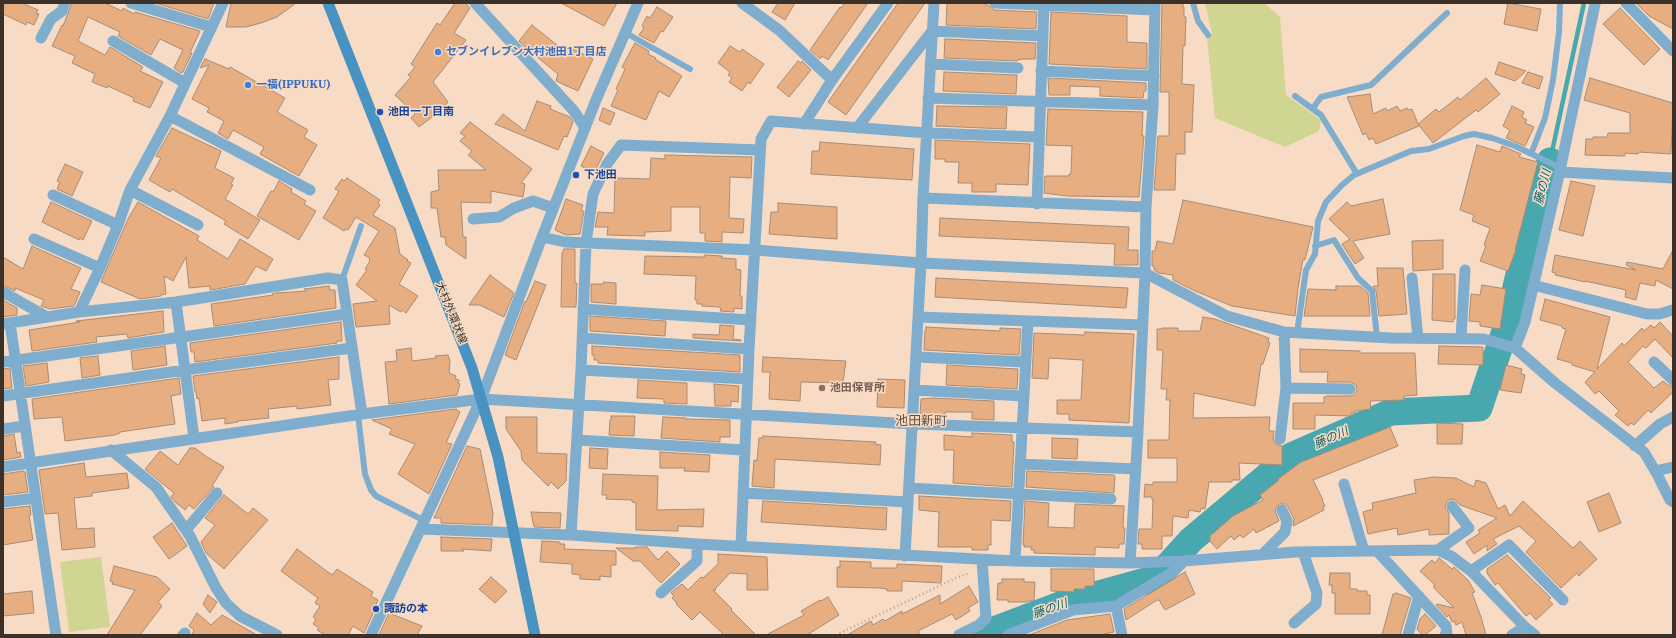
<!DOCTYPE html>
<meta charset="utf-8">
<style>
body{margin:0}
#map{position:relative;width:1676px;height:638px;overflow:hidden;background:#f7dbc5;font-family:"IBM Plex Serif",serif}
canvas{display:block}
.frame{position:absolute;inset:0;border:4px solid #3c3129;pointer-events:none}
</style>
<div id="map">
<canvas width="1676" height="638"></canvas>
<div class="frame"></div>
</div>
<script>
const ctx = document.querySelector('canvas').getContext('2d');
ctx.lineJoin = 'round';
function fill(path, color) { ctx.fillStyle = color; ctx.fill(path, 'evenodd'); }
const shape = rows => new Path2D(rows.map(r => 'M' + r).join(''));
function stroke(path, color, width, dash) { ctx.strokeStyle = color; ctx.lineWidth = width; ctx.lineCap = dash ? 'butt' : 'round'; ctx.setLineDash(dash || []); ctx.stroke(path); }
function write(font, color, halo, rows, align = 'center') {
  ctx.font = font + ' "IBM Plex Serif","Noto Sans JP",serif'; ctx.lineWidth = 3; ctx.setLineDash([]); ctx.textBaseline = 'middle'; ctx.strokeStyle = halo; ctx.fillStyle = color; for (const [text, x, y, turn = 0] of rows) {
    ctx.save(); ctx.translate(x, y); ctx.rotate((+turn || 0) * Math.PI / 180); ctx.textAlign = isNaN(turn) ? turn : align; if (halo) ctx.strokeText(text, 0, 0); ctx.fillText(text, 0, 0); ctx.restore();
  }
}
const green = shape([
 [1205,3,1264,3,1280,17,1286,95,1321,120,1319,131,1285,147,1215,118,1207,38,1212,33],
 [101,557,110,627,69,632,60,562]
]);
const stream = shape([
 [1550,161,1584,3]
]);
const river = shape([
 [981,635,1063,604,1149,580,1162,572,1191,540,1291,456,1391,412,1479,408,1508,322,1522,261,1550,161]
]);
const building = shape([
 [3,3,22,3,38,10,36,13,39,14,34,25,27,22,26,25,3,14,3,3],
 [72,3,105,3,122,11,123,8,134,14,135,12,200,31,190,53,192,53,183,72,181,73,174,68,183,50,160,39,151,55,118,36,120,32,88,17,78,41,105,55,110,47,143,67,140,71,163,82,150,108,133,101,134,98,108,86,107,88,92,82,95,74,72,63,75,56,52,46,62,25,63,26,72,3],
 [155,3,214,3,208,19,155,3],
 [231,3,296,3,277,17,261,23,246,27,226,27,231,3],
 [455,3,465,3,470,8,454,33,466,40,433,82,448,102,441,110,419,127,411,118,415,114,395,95,411,77,408,75,415,67,411,64,437,23,440,25,455,3],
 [561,3,617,3,604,26,561,3],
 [778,3,795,3,785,20,772,12,778,3],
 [845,3,868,3,828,60,822,56,820,59,810,50,840,7,841,8,845,3],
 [898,3,925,3,846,115,828,102,898,3],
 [947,3,985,3,985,5,988,5,994,10,1037,12,1036,29,946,25,947,3],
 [1162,3,1183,3,1183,7,1184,7,1184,17,1186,17,1185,46,1183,45,1182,84,1194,85,1192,132,1185,132,1185,154,1176,154,1175,190,1154,190,1158,136,1169,136,1169,92,1160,92,1162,3],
 [1508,3,1541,9,1537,31,1504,24,1508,3],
 [1636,3,1673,3,1673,29,1649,16,1636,3],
 [657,7,673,17,663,32,661,31,654,43,639,35,644,28,642,26,647,16,650,18,657,7],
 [1620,8,1660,49,1644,65,1603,24,1620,8],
 [1051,12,1127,16,1127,42,1147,43,1147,69,1049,64,1051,12],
 [532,25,568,54,571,48,593,59,578,91,556,81,558,74,526,48,519,41,532,25],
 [945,39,1036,43,1035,59,1023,59,1017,60,1017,61,944,58,945,39],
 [635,43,649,51,648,54,656,58,655,59,682,76,669,97,659,91,646,120,611,106,618,90,616,89,625,69,622,67,635,43],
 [730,46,740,52,742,49,764,64,750,84,748,82,742,91,729,82,732,78,728,75,730,72,718,63,730,46],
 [205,59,229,69,230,67,285,98,277,112,308,130,304,137,317,145,299,176,260,154,264,147,233,130,228,139,218,133,224,121,207,112,209,108,192,99,209,65,200,68,205,59],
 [798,61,801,63,802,61,811,70,789,97,777,87,798,61],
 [1499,62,1526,71,1515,81,1495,74,1499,62],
 [944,72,1017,75,1016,94,943,91,944,72],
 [1528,72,1543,77,1539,89,1522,83,1528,72],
 [1048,78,1146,83,1146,91,1144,91,1143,98,1100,96,1100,87,1070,86,1070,95,1049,95,1048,78],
 [1486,78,1500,94,1478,112,1476,110,1433,143,1418,124,1436,109,1439,112,1458,97,1460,100,1486,78],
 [1590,78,1673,103,1671,154,1639,152,1638,154,1625,153,1625,156,1585,155,1586,139,1593,139,1593,137,1607,137,1608,133,1630,133,1630,113,1584,100,1590,78],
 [1370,94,1373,114,1386,108,1387,111,1397,106,1400,111,1407,108,1408,110,1412,109,1419,126,1376,144,1373,138,1369,140,1366,133,1363,135,1347,97,1370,94],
 [537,101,551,106,550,109,570,117,573,122,567,137,564,136,558,150,495,124,503,114,525,131,537,101],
 [937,106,1007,107,1006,129,936,126,937,106],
 [1512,106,1524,112,1522,117,1527,120,1525,123,1534,127,1525,146,1506,138,1510,130,1503,126,1512,106],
 [603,108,615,113,610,125,599,120,603,108],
 [1048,109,1143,112,1142,136,1144,136,1139,197,1067,196,1044,193,1045,176,1069,176,1069,174,1071,174,1072,146,1046,145,1048,109],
 [470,122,532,169,521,183,525,184,523,197,491,191,491,203,461,202,463,237,466,237,466,259,446,245,445,237,441,237,437,208,431,208,431,192,439,190,438,170,486,170,468,155,472,151,460,141,465,136,460,133,470,122],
 [172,128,221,151,215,168,234,178,231,184,233,185,225,199,260,220,248,239,224,224,226,221,172,189,170,192,149,180,161,158,156,156,172,128],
 [935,140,1030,144,1028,185,996,184,996,192,972,192,972,183,958,183,959,162,945,162,945,159,935,159,935,140],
 [820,142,914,149,912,180,811,174,812,151,819,151,820,142],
 [1477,145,1500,152,1502,146,1521,154,1519,157,1538,162,1515,250,1516,250,1508,271,1480,261,1486,246,1484,245,1490,228,1472,221,1474,215,1460,210,1477,145],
 [591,146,604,153,595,171,590,171,581,166,591,146],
 [665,155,752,157,751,178,730,177,729,218,744,219,743,233,722,232,722,242,705,241,705,233,700,233,700,207,671,207,671,231,645,232,645,236,607,235,608,227,595,227,598,212,614,213,615,178,650,179,651,158,665,159,665,155],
 [65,164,83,172,72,196,57,189,60,182,57,181,65,164],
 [347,178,380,200,378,203,380,205,373,215,395,228,400,254,408,260,407,261,411,263,399,284,418,296,406,313,402,310,401,312,389,305,390,324,356,327,353,304,377,301,356,285,367,270,365,269,370,261,369,260,370,258,364,255,379,231,356,217,348,230,346,229,344,231,323,218,339,191,335,189,342,179,344,181,347,178],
 [279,181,292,189,291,192,306,201,304,204,316,211,299,240,257,216,271,191,273,192,279,181],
 [1571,181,1595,186,1583,236,1559,230,1571,181],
 [566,199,583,205,581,211,584,211,580,234,566,235,555,230,566,199],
 [1383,199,1390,234,1353,241,1364,258,1355,264,1342,244,1350,239,1329,219,1347,202,1351,206,1383,199],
 [1183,200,1313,227,1305,260,1303,259,1298,288,1295,316,1232,306,1195,291,1173,280,1173,275,1159,273,1154,270,1154,266,1152,266,1152,251,1155,251,1157,241,1173,244,1183,200],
 [51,202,92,221,83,240,80,238,79,240,42,222,51,202],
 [138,202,199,236,197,240,228,259,240,239,273,259,266,271,256,266,245,284,210,290,210,286,189,288,186,257,173,281,164,276,166,294,161,295,161,296,140,299,101,282,128,219,138,202],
 [778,203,837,207,837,239,769,234,771,212,778,212,778,203],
 [940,218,1129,227,1128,250,1138,250,1138,265,1114,265,1115,244,939,236,940,218],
 [1443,240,1443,269,1413,271,1412,241,1443,240],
 [32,246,81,268,71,289,80,292,74,306,50,309,41,306,44,300,15,288,15,291,3,285,3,257,23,269,32,246],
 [564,249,575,249,575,283,577,283,576,307,561,307,562,253,564,249],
 [1673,250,1673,289,1656,280,1655,286,1640,283,1636,300,1625,297,1626,290,1585,281,1585,282,1555,275,1556,273,1552,272,1555,255,1636,270,1626,265,1627,262,1663,269,1673,250],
 [705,255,722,256,722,258,736,259,736,269,741,270,740,296,742,296,742,309,734,308,734,312,720,311,721,308,719,307,702,306,702,304,697,304,697,300,695,300,696,276,644,274,645,256,705,257,705,255],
 [1377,268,1403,268,1407,314,1379,316,1376,291,1373,286,1378,286,1377,268],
 [1433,274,1455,274,1455,319,1453,319,1453,322,1432,320,1433,274],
 [490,275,514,293,504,317,480,305,469,305,490,275],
 [936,278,1128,288,1126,308,935,297,936,278],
 [535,281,546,285,516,360,505,355,525,301,526,302,535,281],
 [604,282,616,283,616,304,591,302,591,284,603,284,604,282],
 [1482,285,1506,289,1500,329,1480,326,1480,322,1469,321,1471,294,1480,295,1482,285],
 [329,286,330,290,335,290,336,308,214,326,211,304,273,295,272,294,276,293,307,291,304,289,329,286],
 [1336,286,1360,286,1368,293,1370,316,1304,316,1308,289,1336,290,1336,286],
 [1545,299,1610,317,1597,369,1622,343,1624,346,1642,328,1644,331,1651,325,1654,328,1660,322,1673,336,1673,358,1655,339,1646,348,1643,346,1628,362,1654,388,1663,381,1668,385,1673,387,1673,392,1651,413,1648,410,1634,425,1631,423,1628,426,1615,415,1619,411,1599,391,1595,394,1585,382,1595,372,1572,365,1572,363,1557,359,1566,329,1562,328,1562,326,1540,320,1545,299],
 [3,300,17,308,17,315,3,317,3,300],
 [163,311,164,332,128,338,127,334,96,337,97,342,32,351,29,330,80,322,76,321,163,311],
 [590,316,666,321,665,336,590,331,590,316],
 [1203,317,1215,319,1269,338,1268,342,1270,343,1263,364,1261,364,1255,406,1194,393,1193,418,1270,417,1269,431,1274,431,1273,439,1276,444,1282,446,1282,465,1239,463,1240,480,1232,480,1232,482,1209,482,1205,509,1201,508,1200,512,1189,510,1188,518,1173,516,1172,536,1162,536,1162,549,1142,549,1142,544,1138,544,1139,529,1152,529,1153,500,1152,500,1152,497,1144,497,1145,484,1153,485,1153,482,1177,482,1177,458,1148,458,1148,440,1169,440,1170,400,1166,400,1167,389,1161,389,1163,350,1157,350,1157,329,1162,329,1162,328,1178,328,1178,331,1200,331,1203,317],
 [341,322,342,341,337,341,337,343,195,362,194,352,191,352,190,343,341,322],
 [720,325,734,326,733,339,741,340,741,341,693,338,693,334,719,335,720,325],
 [926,327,1000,331,1000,328,1021,329,1019,355,924,350,925,330,926,330,926,327],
 [1085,332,1134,334,1129,423,1069,420,1069,414,1057,414,1057,400,1081,400,1083,360,1049,358,1048,379,1032,378,1034,333,1084,335,1085,332],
 [165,346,167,365,133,370,131,351,165,346],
 [592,346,740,355,740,372,598,363,598,360,594,360,594,355,592,355,592,346],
 [1439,346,1483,347,1483,365,1438,364,1439,346],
 [411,348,412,361,436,358,435,356,448,355,450,361,449,373,456,376,455,379,459,380,458,383,460,384,457,395,389,404,385,362,397,361,396,350,411,348],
 [1300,349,1360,351,1360,353,1415,353,1417,395,1404,396,1404,400,1370,401,1371,409,1355,411,1355,413,1351,413,1351,416,1315,415,1315,429,1293,429,1293,403,1324,403,1324,397,1327,396,1350,396,1354,395,1357,390,1356,385,1350,382,1327,382,1328,372,1300,372,1300,349],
 [98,356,100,375,82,378,80,358,98,356],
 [339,357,339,379,328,380,331,405,297,409,297,406,268,409,269,418,238,421,238,422,225,424,225,418,202,421,199,398,197,399,196,392,195,392,193,376,339,357],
 [763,357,846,361,843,382,841,383,801,382,800,401,769,399,770,372,762,372,763,357],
 [47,363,49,382,26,386,23,366,47,363],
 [947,365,1018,369,1017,389,946,385,947,365],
 [1506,365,1522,369,1521,374,1525,375,1521,393,1500,390,1506,365],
 [10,368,12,388,3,389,3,369,10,368],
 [179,378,181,394,171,396,175,424,120,432,120,433,115,435,65,441,62,417,34,419,32,399,179,378],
 [878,379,905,380,904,408,877,407,878,379],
 [638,380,687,383,687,404,664,403,664,399,637,398,638,380],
 [714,384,739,386,738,402,731,401,731,406,715,406,714,384],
 [934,398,994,401,994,420,972,419,972,412,945,412,945,415,920,414,921,399,934,398],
 [456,409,460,412,446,443,452,444,429,494,398,474,415,444,389,434,392,429,372,420,456,409],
 [611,416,635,416,634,436,609,435,610,420,611,420,611,416],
 [506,417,537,417,537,453,567,454,566,481,558,489,551,482,548,486,522,460,521,451,506,429,506,417],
 [663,417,686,418,686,419,730,420,730,437,720,437,720,442,661,438,663,417],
 [1437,423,1463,424,1462,444,1437,444,1437,423],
 [1390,427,1398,446,1313,480,1323,500,1322,500,1325,506,1323,507,1324,510,1293,526,1294,519,1288,507,1286,504,1279,504,1275,510,1279,521,1256,533,1254,529,1243,538,1240,535,1234,540,1231,536,1217,549,1210,541,1210,536,1233,516,1263,500,1260,495,1279,480,1278,479,1301,462,1390,427],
 [972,433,1012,435,1012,442,1014,442,1012,487,953,483,954,450,944,450,944,435,972,437,972,433],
 [14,434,17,453,20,452,21,457,3,460,3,436,14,434],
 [763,436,876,442,875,444,881,445,880,465,775,459,774,488,752,486,754,460,757,461,759,438,763,438,763,436],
 [1052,438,1078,439,1077,459,1052,458,1052,438],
 [467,446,480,449,493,513,492,525,441,523,441,518,434,518,467,446],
 [190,448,195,448,207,457,224,467,212,486,214,487,194,509,189,505,185,510,175,502,171,497,174,493,145,469,160,451,178,465,190,448],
 [590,448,608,449,607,469,589,468,590,448],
 [660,452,710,455,709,472,684,471,685,468,660,468,660,452],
 [84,463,86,477,127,473,129,488,92,493,92,496,74,498,77,529,94,528,95,547,62,550,58,513,45,514,39,470,84,463],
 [23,471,25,472,28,492,3,495,4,474,23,471],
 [1027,471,1114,475,1115,476,1114,493,1026,487,1027,471],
 [603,474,658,476,657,510,704,509,703,527,678,526,678,531,636,530,636,503,632,502,632,500,606,499,607,495,602,495,603,474],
 [1434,477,1456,478,1474,487,1476,480,1486,483,1498,509,1505,505,1510,516,1523,501,1573,548,1580,541,1597,559,1579,576,1577,573,1561,588,1526,552,1536,541,1519,526,1493,539,1497,544,1487,551,1487,545,1474,554,1466,542,1480,533,1478,530,1497,518,1460,505,1455,500,1451,499,1447,501,1445,507,1449,513,1449,534,1429,535,1429,529,1398,535,1397,528,1368,534,1363,512,1373,509,1372,503,1416,493,1414,480,1434,477],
 [1609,493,1621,523,1599,532,1587,502,1609,493],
 [224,495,248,514,253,508,268,520,224,569,206,553,201,542,215,525,205,518,224,495],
 [919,496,1011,501,1010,521,991,520,991,545,988,545,988,550,972,550,972,547,938,547,939,512,919,510,919,496],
 [763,501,887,508,886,530,761,522,763,501],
 [1025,501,1049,503,1048,527,1074,528,1075,504,1124,506,1123,528,1125,528,1124,544,1119,544,1119,548,1095,547,1095,555,1034,553,1034,550,1031,550,1032,547,1024,547,1025,545,1023,545,1025,501],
 [30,506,31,515,29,515,33,540,3,545,3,509,30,506],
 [531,512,561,513,560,528,534,527,531,512],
 [172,523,187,546,169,559,153,537,172,523],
 [441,537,492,539,491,551,462,549,464,551,441,551,441,537],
 [542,541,560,542,560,544,565,544,564,549,616,551,616,565,611,565,611,577,600,576,600,580,580,579,580,575,572,574,572,564,540,562,542,541],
 [636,547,647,547,658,560,667,551,680,564,661,583,640,561,633,561,616,548,636,548,636,547],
 [297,549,332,575,337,569,373,592,371,596,378,600,375,607,376,607,364,633,353,626,348,635,325,635,317,630,319,628,313,624,316,619,313,617,320,606,315,603,318,598,281,571,297,549],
 [718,554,767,557,768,590,747,590,747,574,730,573,715,589,716,590,713,590,732,609,731,610,756,635,724,635,700,612,692,620,676,604,677,603,672,598,674,596,671,593,682,584,688,590,701,577,703,578,718,564,718,554],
 [1507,555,1551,598,1548,600,1553,604,1536,620,1530,613,1526,616,1498,583,1495,585,1487,573,1487,569,1507,555],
 [1439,558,1452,569,1454,567,1468,580,1475,592,1472,593,1481,617,1486,635,1466,635,1462,622,1456,625,1454,621,1452,622,1449,615,1447,617,1436,605,1437,604,1454,608,1434,588,1434,584,1420,571,1432,560,1435,563,1439,558],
 [840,561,871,562,871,568,897,568,897,564,942,566,941,583,902,581,902,591,887,591,887,589,879,588,837,587,837,567,840,567,840,561],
 [114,566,157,577,170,589,158,602,162,606,140,635,107,635,135,590,112,584,113,582,110,581,114,566],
 [1051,569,1094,569,1094,586,1085,586,1085,589,1074,589,1074,592,1051,591,1051,569],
 [1185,572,1195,594,1165,610,1159,600,1157,600,1126,620,1124,609,1185,572],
 [1330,573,1350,573,1350,589,1357,589,1357,591,1367,591,1367,595,1370,595,1370,614,1335,614,1335,593,1332,593,1332,585,1329,585,1330,573],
 [491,577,507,591,495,603,479,589,491,577],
 [1002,579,1024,579,1024,582,1035,582,1034,601,1028,601,1027,602,1008,602,1008,600,997,600,998,583,1002,583,1002,579],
 [969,586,978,602,968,608,970,611,956,620,952,614,918,631,920,635,847,635,871,621,873,625,883,619,885,621,902,611,902,614,940,595,940,604,969,586],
 [32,591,34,613,3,616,3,594,32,591],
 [1396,593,1411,598,1400,635,1382,635,1393,594,1395,594,1396,593],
 [208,595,217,602,210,613,203,604,208,595],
 [828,597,839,615,807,635,766,635,804,615,801,611,820,600,821,601,828,597],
 [197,613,211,625,222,615,257,635,192,635,194,630,189,626,197,613],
 [389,613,422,626,417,635,379,635,389,613],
 [1110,614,1114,632,1100,635,1029,635,1067,620,1110,614],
 [1425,614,1436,626,1425,635,1422,635,1417,629,1420,619,1425,614]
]);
const path = shape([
 [836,635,958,577,970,573]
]);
const service = shape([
 [1193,3,1198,21,1208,35],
 [626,33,690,69],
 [1295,96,1321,115,1357,174],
 [1313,108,1321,97,1325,96,1371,85,1447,13],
 [1531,154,1545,118,1553,80,1559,32,1560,3],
 [1315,246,1334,240,1358,278,1372,291,1377,337],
 [342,280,361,226],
 [1297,333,1306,270,1315,254,1318,221,1326,202,1342,185,1354,175,1411,151,1429,149,1464,136,1474,134,1492,138,1515,146,1561,168],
 [358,415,365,474,371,490,376,496,425,521]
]);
const minor = shape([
 [131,3,211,27],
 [475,3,574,111,585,128],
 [742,3,779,30,832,80],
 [995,3,1155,10],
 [1626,3,1673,51],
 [41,38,51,19,62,11,65,3],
 [113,41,185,83],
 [930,64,1018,68],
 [1041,71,1154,76],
 [928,98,1153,105],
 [170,116,310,190],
 [804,124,832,80,888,3],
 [857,128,932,31,1043,36],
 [1560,172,1673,178],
 [130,190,198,225],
 [53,195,118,225],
 [923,198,1146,207],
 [1037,204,1044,3],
 [473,219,499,217,514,208,533,201,553,208],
 [542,237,565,242,755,250,921,263,1145,273,1227,316,1284,332,1391,338,1484,339,1515,348,1555,383,1644,452,1657,474,1670,500,1673,502],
 [34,239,100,268],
 [1412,278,1418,338],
 [1533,285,1647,314,1659,314,1673,310],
 [3,292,47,317],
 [176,302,194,438],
 [583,309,751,320],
 [79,312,100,268,118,225,130,190,170,116,223,3],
 [918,317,1142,325],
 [10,323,56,635],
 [3,324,79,312,176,302,328,278,342,280,362,414],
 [583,338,749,349],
 [1461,338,1465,270],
 [1515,348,1525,322,1559,175,1595,4],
 [916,357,1026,362],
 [3,362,347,314],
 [1654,362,1673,380],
 [581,370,748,379],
 [1286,388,1350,389],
 [915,390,1024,396],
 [3,396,185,370,352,348],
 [3,429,25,426],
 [1280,439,1286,388,1284,332],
 [577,440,744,450],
 [1635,446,1660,424,1673,417],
 [111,450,156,487,190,536,216,588,226,603,240,616,277,635],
 [1020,464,1136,469],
 [3,467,362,414,481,399,913,424,1138,432],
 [1655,471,1673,467],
 [1344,484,1364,551],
 [909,488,1111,499],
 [743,493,908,502],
 [3,502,36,498],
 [421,529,571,535,697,544,1015,561,1130,563,1184,561,1295,552,1438,550,1451,556,1471,571,1525,627,1535,635],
 [186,530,217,493],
 [571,535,581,370,586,243,593,194,607,164,621,145,760,150],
 [741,546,749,349,761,139,771,121,927,133,1038,137],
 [1438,550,1469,528,1452,506],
 [1377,551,1446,626,1447,634,1445,635],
 [1262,555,1285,532,1287,521,1282,510],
 [905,556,921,263,923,198,934,3],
 [1015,561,1028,321],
 [1130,563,1138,432,1145,273,1146,207,1153,105,1155,3],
 [1471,571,1509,545,1563,600],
 [661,593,697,561,697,544],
 [1294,623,1316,604,1317,593,1303,552],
 [183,635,185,633],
 [371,635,481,399,542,237,596,100,638,3],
 [959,635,979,625,986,618,982,560],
 [1008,635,1073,610,1116,606],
 [1122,635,1116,606,1173,572,1184,561],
 [1408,635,1419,596],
 [1512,635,1525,627]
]);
const secondary = shape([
 [328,3,472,368,498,457,535,635]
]);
const markers = [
 [438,52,4,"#3f7fe0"],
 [248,85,4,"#3f7fe0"],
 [380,112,4,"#1a4fb4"],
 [576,175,4,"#1a4fb4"],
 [822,388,4,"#8d6e63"],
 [376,609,4,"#1a4fb4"]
];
const shopNames = [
 ["セブンイレブン大村池田1丁目店",446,52],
 ["一福(IPPUKU)",256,85]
];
const transitNames = [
 ["池田一丁目南",388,112],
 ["下池田",584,175],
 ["諏訪の本",384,609]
];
const streetNames = [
 ["大村外環状線",451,313,68]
];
const educationNames = [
 ["池田保育所",830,388]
];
const waterNames = [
 ["藤の川",1543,187,-76],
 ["藤の川",1331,438,-24],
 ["藤の川",1050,609,-19]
];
const quarterNames = [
 ["池田新町",921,421]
];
fill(green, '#d0d692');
stroke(stream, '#49a7b0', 4.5);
stroke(river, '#49a7b0', 27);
fill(building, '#e6ae81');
stroke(building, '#a68c78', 1);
stroke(path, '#b6a08f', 2.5, [1, 3]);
stroke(service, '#7fadcd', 6);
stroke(minor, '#7fadcd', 11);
stroke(secondary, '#4893c1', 11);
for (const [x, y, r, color] of markers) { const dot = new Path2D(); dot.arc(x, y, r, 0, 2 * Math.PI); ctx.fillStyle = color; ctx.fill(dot); stroke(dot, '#f7dbc5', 1.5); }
write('bold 11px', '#366cbe', '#f7dbc5', shopNames, 'left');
write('bold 11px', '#164399', '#f7dbc5', transitNames, 'left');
write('11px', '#3c3129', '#f7dbc5', streetNames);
write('bold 11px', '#785e54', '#f7dbc5', educationNames, 'left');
write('italic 12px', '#0c5e64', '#f7dbc5', waterNames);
write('13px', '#674f3c', '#f7dbc5', quarterNames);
</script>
